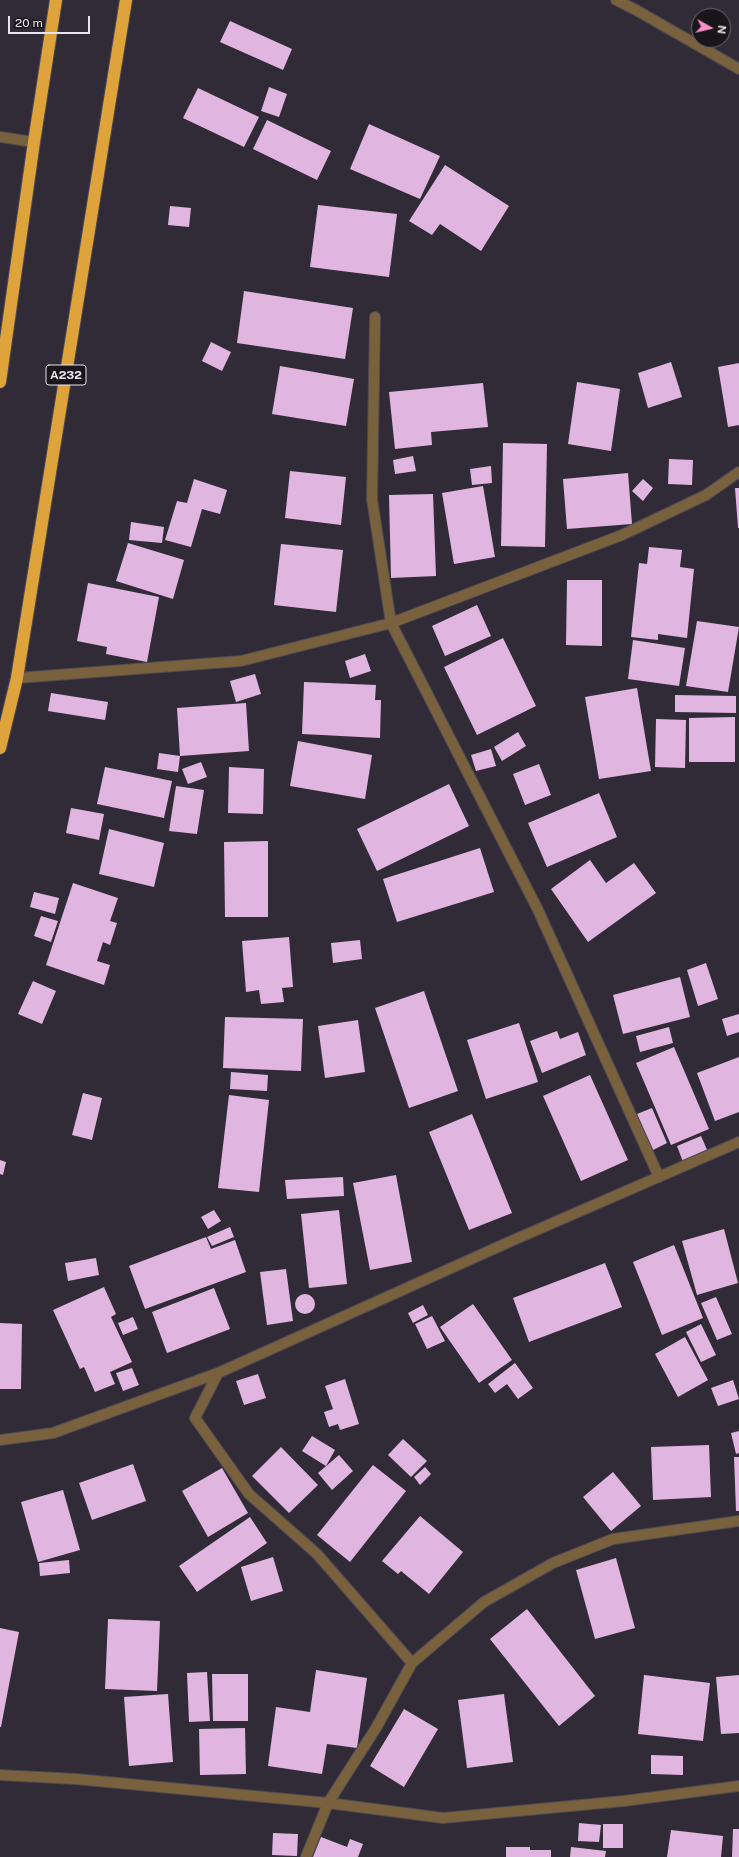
<!DOCTYPE html>
<style>
body{margin:0}
#map{position:relative;width:739px;height:1857px;overflow:hidden;background:#312b38;font-family:"Public Sans",sans-serif}
canvas{display:block}
.north{position:absolute;left:691px;top:8px;width:40px;height:40px;box-sizing:border-box;background:#18151b;border:1px solid #6c686f;border-radius:50%;rotate:98deg;font-size:11px;font-weight:700;line-height:16px;text-align:center;color:#e9e5ee}
.north::after{content:'';display:block;margin:auto;width:14px;height:18px;background:#fa8fc6;clip-path:polygon(50% 0,100% 100%,50% 72%,0 100%)}
.scale{position:absolute;left:8px;top:16px;width:82px;height:18px;box-sizing:border-box;border:2px solid #e9e5ee;border-top:0;padding-left:5px;font-size:12px;line-height:14px;white-space:nowrap;color:#e9e5ee;-webkit-text-stroke:3px #18151b;paint-order:stroke}
</style>
<div id="map">
<canvas width="739" height="1857"></canvas>
<div class="north">N</div>
<div class="scale">20 m</div>
</div>
<script>
const ctx = document.querySelector('canvas').getContext('2d');
ctx.lineJoin = 'round';
function fill(path, color) { ctx.fillStyle = color; ctx.fill(path, 'evenodd'); }
const shape = rows => new Path2D(rows.map(r => 'M' + r).join(''));
function stroke(path, color, width, dash) { ctx.strokeStyle = color; ctx.lineWidth = width; ctx.lineCap = dash ? 'butt' : 'round'; ctx.setLineDash(dash || []); ctx.stroke(path); }
function write(font, color, halo, rows, align = 'center') {
  ctx.font = font + ' "Public Sans",sans-serif'; ctx.lineWidth = 4; ctx.setLineDash([]); ctx.textBaseline = 'middle'; ctx.strokeStyle = halo; ctx.fillStyle = color; for (const [text, x, y, turn = 0] of rows) {
    ctx.save(); ctx.translate(x, y); ctx.rotate((+turn || 0) * Math.PI / 180); ctx.textAlign = isNaN(turn) ? turn : align; if (halo) ctx.strokeText(text, 0, 0); ctx.fillText(text, 0, 0); ctx.restore();
  }
}
const building = shape([
 [230,21,292,49,283,70,220,42],
 [269,87,287,94,279,117,261,111],
 [198,88,259,117,244,147,183,118],
 [267,120,331,151,317,180,253,149],
 [369,124,440,156,420,199,350,169],
 [445,165,509,206,481,251,440,224,432,235,409,221],
 [318,205,397,214,389,277,310,267],
 [170,206,191,208,189,227,168,225],
 [244,291,353,308,345,359,237,343],
 [211,342,231,352,222,371,202,361],
 [671,362,682,397,648,408,638,373],
 [739,363,739,425,728,427,718,367],
 [280,366,354,379,346,426,272,414],
 [577,382,620,389,611,451,568,444],
 [483,383,488,427,431,432,432,445,395,449,389,392],
 [503,443,547,444,545,547,501,546],
 [413,456,416,471,395,474,393,460],
 [669,459,693,460,692,485,668,484],
 [491,466,492,483,472,485,470,469],
 [290,471,346,477,341,525,285,518],
 [628,473,632,524,567,529,563,479],
 [194,479,227,490,220,514,202,509,191,547,165,540,177,501,187,503],
 [643,479,653,488,643,501,632,491],
 [483,486,495,557,454,564,442,493],
 [735,488,739,488,739,528,738,528],
 [433,494,436,576,391,578,389,495],
 [131,522,164,527,162,543,129,540],
 [128,543,184,560,173,599,116,581],
 [281,544,343,550,336,612,274,605],
 [649,547,682,550,680,567,694,569,687,638,658,634,658,640,631,637,639,563,647,564],
 [567,580,602,580,602,646,566,645],
 [88,583,159,597,147,662,106,654,107,647,77,641],
 [477,605,491,636,445,656,432,626],
 [697,621,739,627,728,692,686,686],
 [503,638,536,706,477,735,444,667],
 [633,640,685,648,679,686,628,679],
 [365,654,371,671,350,678,345,661],
 [255,674,261,694,236,702,230,681],
 [304,682,376,685,375,700,381,700,380,738,302,734],
 [637,688,651,771,599,779,585,697],
 [51,693,108,702,105,720,48,711],
 [675,695,736,696,736,713,675,712],
 [246,703,249,751,180,756,177,708],
 [735,717,735,762,689,762,689,718],
 [656,719,686,720,685,768,655,767],
 [518,732,526,746,502,761,494,747],
 [298,741,372,755,365,799,290,786],
 [491,749,496,766,476,771,471,755],
 [159,753,180,756,178,772,157,769],
 [201,762,207,777,188,784,182,769],
 [539,764,551,795,525,805,513,774],
 [105,767,172,781,164,818,97,804],
 [229,767,264,769,263,814,228,813],
 [449,784,469,826,377,871,357,829],
 [176,786,204,790,197,834,169,831],
 [599,793,617,837,547,867,528,823],
 [71,808,104,814,99,840,66,833],
 [109,829,164,843,154,887,99,874],
 [268,841,268,917,225,917,224,842],
 [480,848,494,892,397,922,383,879],
 [590,860,606,883,634,863,656,893,588,942,551,889],
 [73,883,118,898,110,921,117,923,110,945,103,942,97,961,110,965,104,985,46,965],
 [34,892,59,898,55,914,30,907],
 [41,916,58,921,51,942,34,936],
 [289,937,293,987,282,988,284,1002,261,1004,259,990,246,992,242,941],
 [360,940,362,959,333,963,331,943],
 [706,963,718,999,698,1006,687,970],
 [680,977,690,1017,623,1034,613,995],
 [33,981,56,991,42,1024,18,1014],
 [424,991,458,1091,409,1108,375,1008],
 [739,1014,739,1032,727,1036,722,1019],
 [225,1017,303,1019,301,1071,223,1068],
 [358,1020,365,1072,325,1078,318,1026],
 [519,1023,538,1082,486,1099,467,1040],
 [669,1027,673,1043,640,1052,636,1036],
 [557,1031,560,1039,578,1032,586,1055,542,1073,530,1041],
 [674,1047,709,1129,671,1145,636,1063],
 [739,1057,739,1112,715,1121,697,1073],
 [231,1072,268,1075,267,1091,230,1089],
 [590,1075,628,1160,581,1181,543,1096],
 [83,1093,102,1098,92,1140,72,1135],
 [229,1095,269,1100,259,1192,218,1188],
 [652,1108,667,1143,653,1150,637,1114],
 [472,1114,512,1213,469,1230,429,1132],
 [701,1136,708,1152,683,1162,677,1146],
 [0,1160,6,1162,3,1175,0,1174],
 [396,1175,412,1262,370,1270,353,1183],
 [343,1177,344,1196,287,1199,285,1180],
 [214,1210,221,1221,208,1229,201,1217],
 [339,1210,347,1284,309,1288,301,1214],
 [230,1227,234,1237,212,1246,207,1237],
 [724,1229,738,1283,697,1295,682,1241],
 [206,1237,211,1249,235,1240,246,1272,145,1309,129,1266],
 [674,1245,703,1318,662,1335,633,1262],
 [96,1258,99,1275,68,1281,65,1263],
 [605,1263,622,1307,529,1342,513,1298],
 [286,1269,293,1321,267,1325,260,1272],
 [104,1287,116,1314,111,1317,132,1362,110,1372,115,1384,95,1392,84,1367,80,1369,53,1310],
 [214,1288,230,1329,167,1353,152,1312],
 '295 1304a10 10 0 1 1 20 0a10 10 0 1 1-20 0Z',
 [716,1297,732,1334,717,1340,701,1303],
 [473,1304,512,1360,479,1383,440,1327],
 [423,1305,428,1315,413,1323,408,1313],
 [432,1316,445,1341,427,1349,415,1324],
 [133,1317,138,1329,123,1335,118,1323],
 [0,1323,22,1324,21,1389,0,1389],
 [701,1324,716,1355,701,1362,686,1332],
 [685,1337,708,1380,678,1397,655,1354],
 [515,1363,533,1388,518,1399,507,1384,495,1393,488,1384],
 [132,1368,139,1385,123,1391,116,1373],
 [258,1374,266,1398,244,1405,236,1381],
 [345,1379,359,1424,340,1430,338,1424,329,1427,324,1412,333,1409,325,1386],
 [733,1380,739,1399,718,1406,711,1388],
 [739,1431,739,1453,736,1454,731,1433],
 [312,1436,335,1450,326,1466,302,1451],
 [403,1439,427,1461,411,1477,388,1455],
 [709,1445,711,1497,653,1500,651,1447],
 [281,1447,318,1485,289,1513,252,1476],
 [339,1455,353,1471,332,1490,318,1473],
 [734,1457,739,1457,739,1511,736,1511],
 [133,1464,146,1501,92,1520,79,1483],
 [373,1465,406,1491,350,1562,317,1535],
 [425,1467,431,1474,420,1485,414,1477],
 [222,1468,248,1513,208,1537,182,1491],
 [613,1472,641,1506,611,1531,583,1497],
 [63,1490,80,1550,38,1562,21,1502],
 [420,1516,463,1552,429,1594,401,1571,398,1574,382,1561],
 [250,1517,267,1543,197,1592,179,1566],
 [273,1557,283,1591,251,1601,241,1567],
 [616,1558,635,1628,595,1639,576,1570],
 [69,1560,70,1573,40,1576,39,1563],
 [527,1609,595,1696,559,1726,490,1639],
 [108,1619,160,1621,157,1691,105,1689],
 [0,1628,19,1632,1,1727,0,1727],
 [316,1670,367,1678,357,1748,327,1744,322,1774,268,1766,276,1707,310,1712],
 [207,1672,210,1721,189,1722,187,1673],
 [212,1674,248,1674,248,1721,213,1721],
 [644,1675,710,1683,703,1741,638,1734],
 [739,1675,739,1733,721,1734,716,1677],
 [168,1694,173,1762,129,1766,124,1697],
 [504,1694,513,1762,467,1768,458,1700],
 [404,1709,438,1729,404,1787,370,1766],
 [245,1728,246,1774,200,1775,199,1729],
 [651,1755,683,1756,683,1775,651,1774],
 [579,1823,601,1825,599,1842,578,1841],
 [603,1824,623,1824,623,1848,603,1848],
 [733,1829,739,1829,739,1857,732,1857],
 [671,1830,723,1836,721,1857,667,1857],
 [273,1833,298,1834,297,1856,272,1855],
 [321,1837,347,1847,350,1839,363,1844,358,1857,313,1857],
 [506,1847,530,1847,530,1850,551,1850,551,1857,506,1857],
 [571,1847,606,1851,605,1857,570,1857]
]);
const lane = shape([
 [0,137,34,142]
]);
const street = shape([
 [616,0,636,10,739,69],
 [375,317,372,499,391,623,538,910,659,1177],
 [17,678,241,661,391,623,622,535,706,495,739,472],
 [218,1373,195,1418,249,1494,317,1554,412,1663],
 [0,1440,53,1433,218,1373,509,1242,739,1142],
 [0,1775,76,1779,328,1803,443,1818,624,1801,739,1786],
 [306,1857,328,1803,376,1728,412,1663,484,1602,553,1563,613,1539,739,1521]
]);
const highway = shape([
 [0,382,34,142,56,0],
 [0,748,17,678,126,0]
]);
const shields = [
 [66,375,40]
];
const shieldNames = [
 ["A232",66,375]
];
fill(building, '#e0b6e1');
stroke(lane, '#4e4955', 12);
stroke(street, '#4e4955', 12);
stroke(highway, '#4e4955', 14);
stroke(lane, '#78613c', 10);
stroke(street, '#78613c', 10);
stroke(highway, '#dea43b', 12);
for (const [x, y, w] of shields) { const box = new Path2D(); box.roundRect(x - w / 2, y - 10, w, 20, 3); ctx.fillStyle = '#18151b'; ctx.fill(box); stroke(box, '#e9e5ee', 1); }
write('bold 12px', '#e9e5ee', null, shieldNames);
</script>
